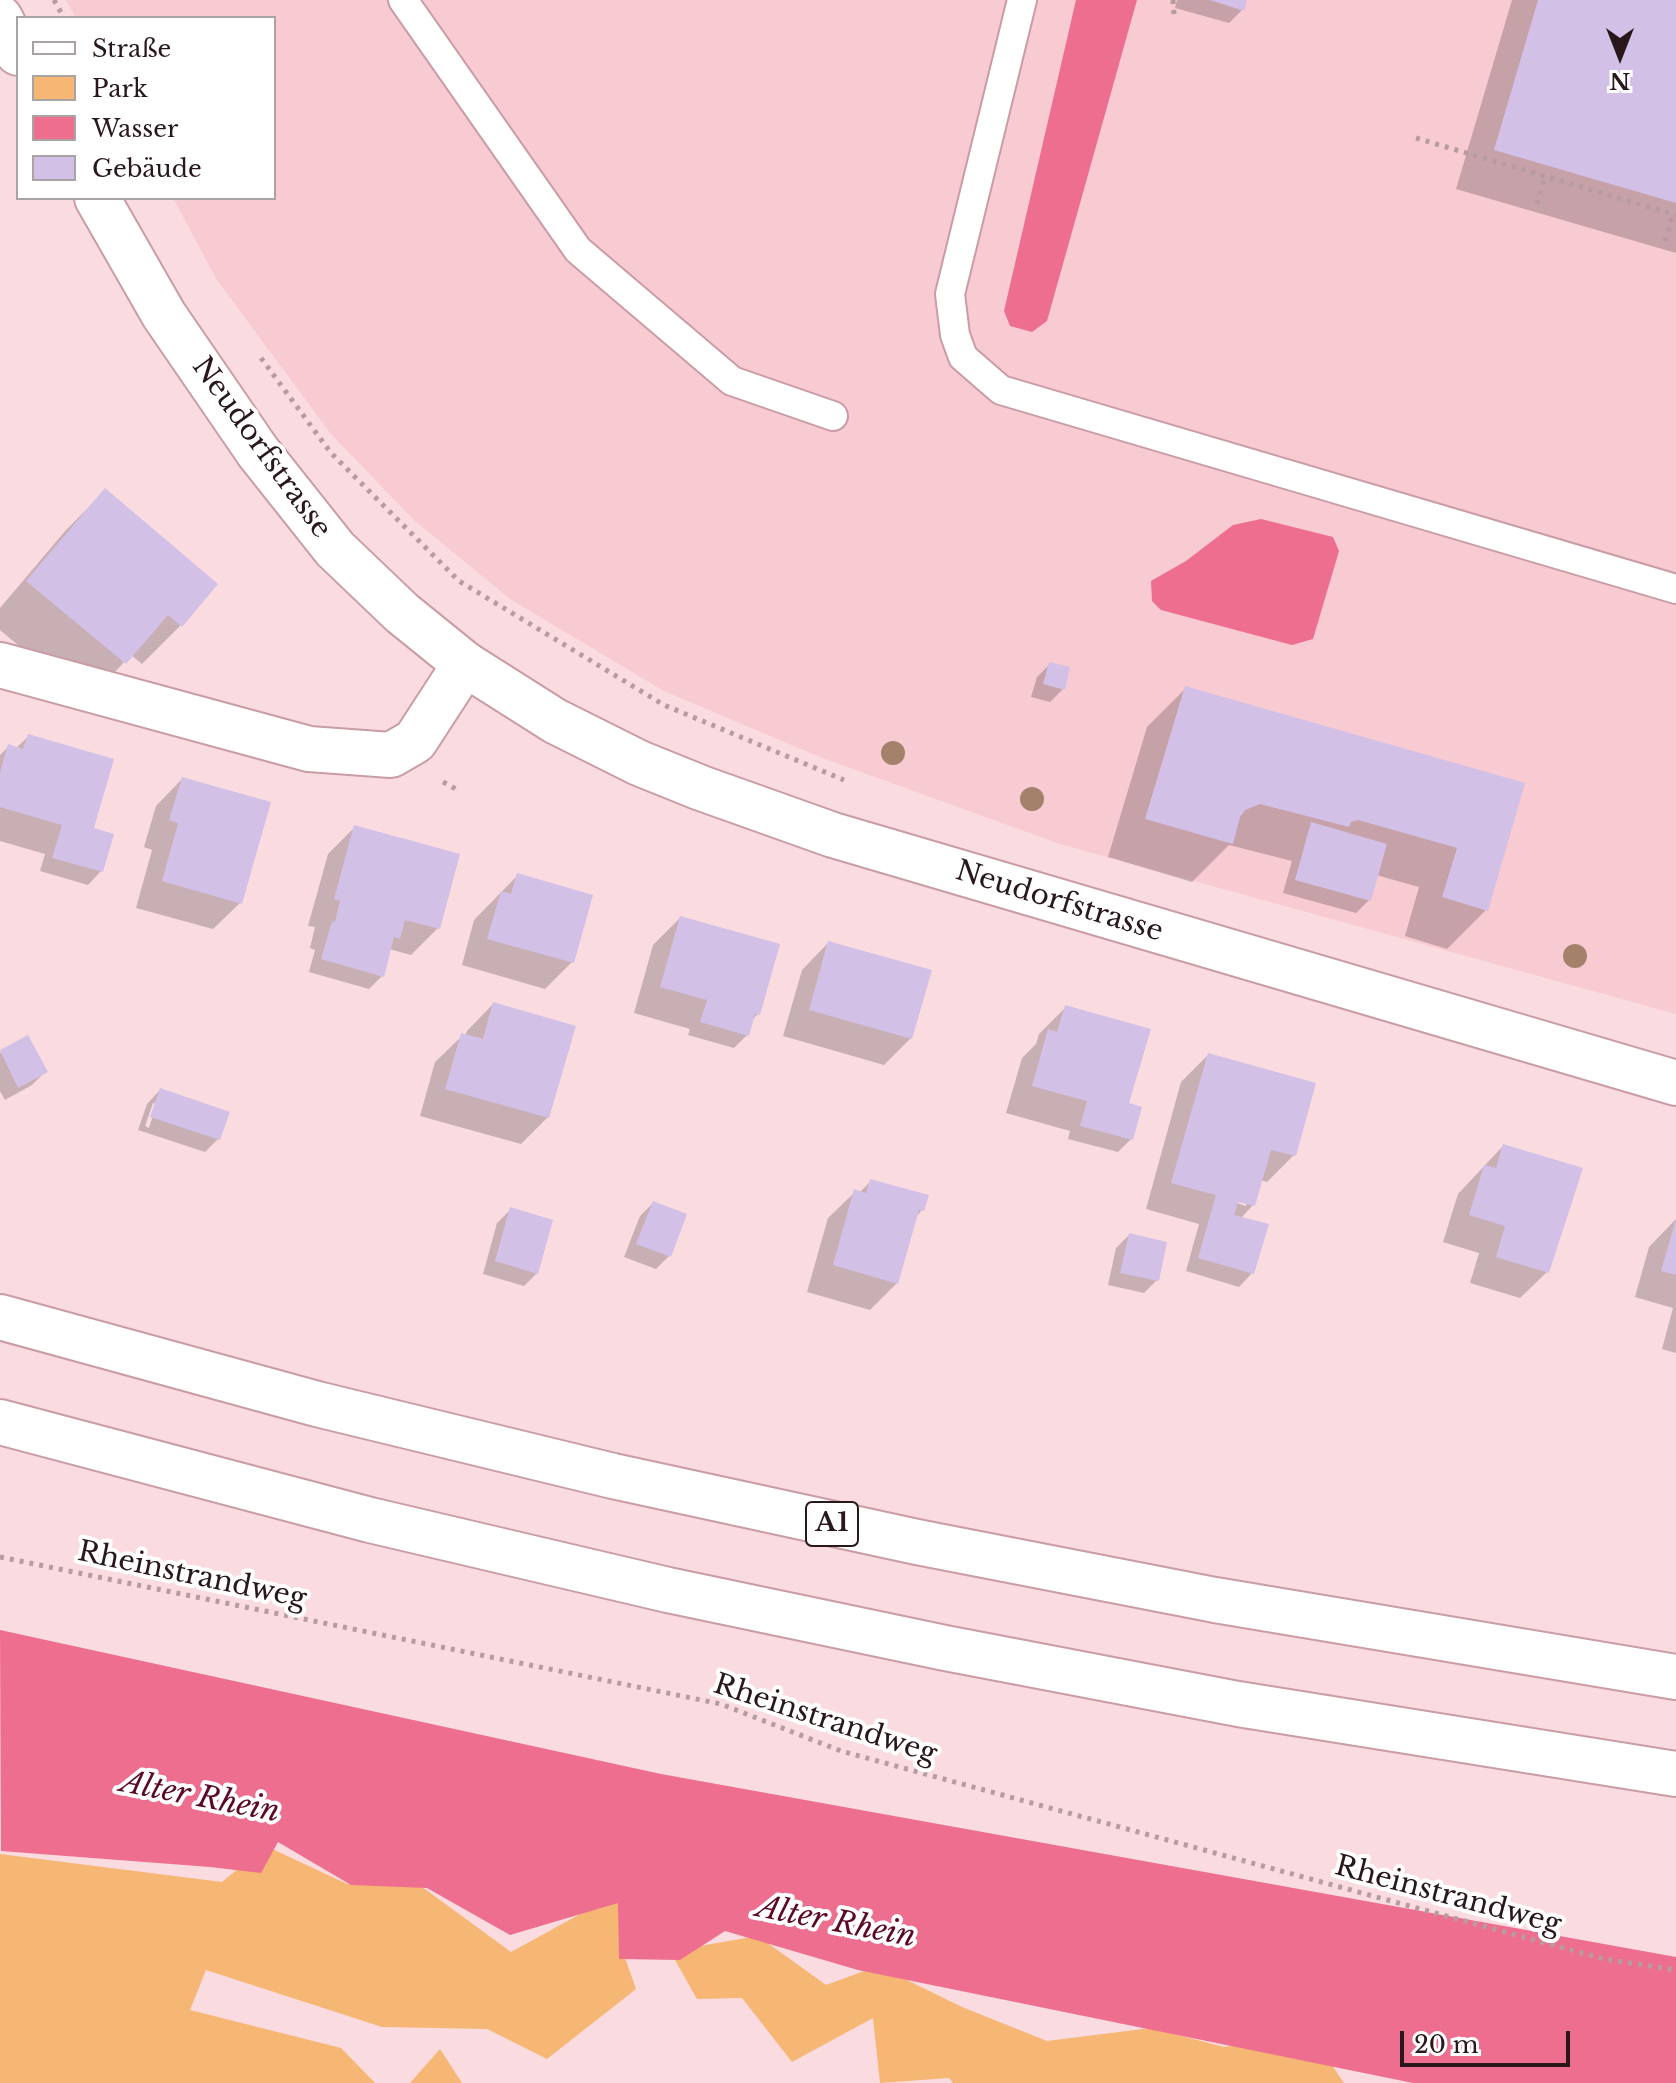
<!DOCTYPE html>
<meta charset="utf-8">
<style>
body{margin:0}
#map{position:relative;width:1676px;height:2083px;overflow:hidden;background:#f9dbe0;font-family:"Libre Baskerville",serif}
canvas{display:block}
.legend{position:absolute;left:16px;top:16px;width:260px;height:184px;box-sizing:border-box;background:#fff;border:2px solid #a9a3a4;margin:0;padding:10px 14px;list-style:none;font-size:24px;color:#29181b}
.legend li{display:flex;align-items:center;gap:16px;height:40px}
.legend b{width:40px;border:2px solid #a9a3a4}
.north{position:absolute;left:1580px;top:16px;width:80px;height:80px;-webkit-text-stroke:6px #fff;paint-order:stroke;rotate:180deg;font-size:22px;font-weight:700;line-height:32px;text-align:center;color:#29181b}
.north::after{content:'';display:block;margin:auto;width:28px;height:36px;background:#29181b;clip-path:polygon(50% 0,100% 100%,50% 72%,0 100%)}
.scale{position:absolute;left:1400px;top:2031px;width:170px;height:36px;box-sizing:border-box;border:4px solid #29181b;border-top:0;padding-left:10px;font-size:24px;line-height:28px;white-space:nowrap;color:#29181b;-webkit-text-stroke:6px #fff;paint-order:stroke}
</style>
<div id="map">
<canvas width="1676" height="2083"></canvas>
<ul class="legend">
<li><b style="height:10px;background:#fff"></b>Straße</li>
<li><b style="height:22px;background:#f6b674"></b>Park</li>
<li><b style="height:22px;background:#ee6e8f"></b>Wasser</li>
<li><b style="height:22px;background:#d2c0e7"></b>Gebäude</li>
</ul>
<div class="north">N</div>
<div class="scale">20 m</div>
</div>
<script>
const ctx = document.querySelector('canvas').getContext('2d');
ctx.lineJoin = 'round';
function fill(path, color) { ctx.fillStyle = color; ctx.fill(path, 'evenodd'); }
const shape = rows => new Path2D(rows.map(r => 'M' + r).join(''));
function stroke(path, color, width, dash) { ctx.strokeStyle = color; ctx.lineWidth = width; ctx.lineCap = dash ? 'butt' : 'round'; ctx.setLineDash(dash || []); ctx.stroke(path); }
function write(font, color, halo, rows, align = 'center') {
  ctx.font = font + ' "Libre Baskerville",serif'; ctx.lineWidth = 8; ctx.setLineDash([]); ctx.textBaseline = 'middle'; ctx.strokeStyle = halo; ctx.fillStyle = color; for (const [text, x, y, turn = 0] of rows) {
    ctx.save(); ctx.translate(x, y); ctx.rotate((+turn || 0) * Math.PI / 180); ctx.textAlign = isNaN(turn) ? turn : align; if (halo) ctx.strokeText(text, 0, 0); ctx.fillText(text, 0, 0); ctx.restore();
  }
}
const built = shape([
 [66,0,1676,0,1676,1014,1060,844,820,757,664,691,510,599,414,520,331,434,217,280,173,198,274,198,274,18,76,18]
]);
const green = shape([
 [266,1846,347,1884,418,1884,511,1952,624,1890,624,1955,636,1989,547,2059,487,2029,382,2027,206,1970,190,2010,341,2048,375,2083,0,2083,0,1854,222,1882],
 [758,1936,826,1985,878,1966,962,2007,1047,2041,1151,2028,1224,2047,1310,2033,1344,2083,953,2083,949,2078,880,2083,873,2018,792,2062,742,1998,697,1999,670,1951],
 [440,2049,462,2083,410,2083]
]);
const water = shape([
 [1076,0,1137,0,1047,321,1032,332,1010,326,1004,311],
 [1261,519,1333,537,1339,551,1313,639,1292,645,1161,610,1152,601,1151,581,1186,561,1233,525],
 [0,1630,661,1774,1676,1957,1676,2083,1413,2083,858,1970,725,1931,680,1960,619,1959,618,1903,510,1935,427,1888,351,1885,278,1842,261,1873,210,1867,1,1851]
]);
const shadow = shape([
 [1177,0,1245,0,1242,10,1229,23,1175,8],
 [1512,0,1676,0,1676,253,1456,189],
 [105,491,181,625,142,664,131,655,86,702,0,630,0,608,66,530],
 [1050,664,1063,689,1050,702,1031,697,1037,677],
 [1186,688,1523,784,1486,910,1447,949,1405,936,1419,887,1376,875,1369,900,1356,913,1283,893,1292,861,1229,845,1192,882,1108,857,1147,727],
 [28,737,90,835,101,871,88,885,40,871,45,854,0,841,0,755,9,746,16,748],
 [182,779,240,903,213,929,136,908,152,850,144,847,156,806],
 [355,827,438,928,411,955,389,949,382,976,369,989,309,972,315,950,310,948,315,927,308,926,328,854],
 [517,876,572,962,545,989,462,965,474,920],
 [680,918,758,1014,751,1021,747,1035,734,1048,688,1035,690,1029,634,1013,653,945],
 [828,943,911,1038,884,1065,783,1036,802,970],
 [493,1004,548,1117,521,1144,420,1116,435,1062,462,1036,465,1036,467,1031],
 [1066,1007,1127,1105,1131,1139,1118,1152,1068,1139,1070,1131,1006,1113,1022,1058,1036,1044,1039,1034],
 [27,1038,45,1072,32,1085,5,1100,0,1091,0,1053],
 [1208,1055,1294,1155,1267,1182,1260,1180,1253,1205,1240,1219,1266,1226,1252,1273,1239,1287,1186,1271,1199,1224,1146,1209,1181,1082],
 [1221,1198,1247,1202,1246,1206],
 [160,1090,218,1139,205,1152,138,1130,147,1104],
 [153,1103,157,1103,149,1128,145,1126],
 [1503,1146,1547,1272,1520,1298,1470,1283,1479,1253,1443,1242,1458,1194],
 [871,1181,922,1210,915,1218,897,1283,870,1310,807,1292,828,1218,855,1192,859,1193],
 [653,1203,685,1215,669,1256,656,1269,624,1257,640,1216],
 [510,1210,537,1273,524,1286,483,1274,497,1223],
 [1676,1219,1676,1353,1662,1349,1673,1308,1635,1297,1649,1247],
 [1129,1235,1157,1280,1144,1293,1108,1285,1116,1248]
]);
const building = shape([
 [1210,0,1247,0,1244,11],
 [1538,0,1676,0,1676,203,1494,150],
 [105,488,218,584,182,627,168,615,126,664,26,581],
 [1049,662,1070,667,1065,690,1043,684],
 [1185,686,1525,783,1488,911,1442,897,1457,848,1358,820,1351,822,1349,827,1260,804,1245,810,1240,817,1233,844,1145,819],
 [28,734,114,759,94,828,114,834,103,872,52,858,62,825,0,807,0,773,8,744,23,749],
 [182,777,271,802,242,904,162,881,178,823,169,820],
 [1311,822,1387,844,1371,901,1295,880],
 [354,825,460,854,440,929,405,920,400,939,394,937,384,977,321,959,332,921,335,922,340,901,334,899],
 [517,873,593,895,574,963,487,939,501,891,511,894],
 [680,916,780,944,760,1015,755,1014,749,1036,700,1022,707,1000,660,987],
 [828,941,932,970,912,1039,809,1010],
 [493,1002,576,1026,549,1118,445,1089,461,1033,483,1039],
 [1065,1005,1151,1029,1129,1103,1142,1107,1133,1140,1080,1126,1087,1101,1032,1086,1048,1029,1057,1032],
 [28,1035,48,1072,18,1088,0,1050],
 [1208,1053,1316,1083,1296,1156,1271,1150,1255,1206,1238,1202,1234,1215,1269,1224,1254,1274,1198,1258,1216,1195,1171,1183],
 [160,1088,230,1112,220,1140,150,1117],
 [1503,1144,1583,1168,1549,1273,1496,1257,1505,1226,1469,1215,1484,1165,1496,1168],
 [870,1179,929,1195,924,1211,919,1210,898,1284,833,1265,854,1189,866,1193],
 [653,1201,687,1214,671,1257,636,1244],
 [510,1207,553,1220,538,1274,495,1261],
 [1676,1219,1676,1275,1661,1271],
 [1129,1233,1167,1242,1159,1281,1120,1273]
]);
const path = shape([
 [54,0,64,18],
 [1173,0,1174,14],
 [1416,138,1676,215],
 [1537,204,1545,176],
 [1665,241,1673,214],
 [261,358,331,453,459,581,664,705,844,780],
 [443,782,456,789],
 [0,1557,721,1704,841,1751,1604,1959,1676,1970]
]);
const lane = shape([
 [403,0,578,250,732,381,833,416],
 [1022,0,950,294,955,335,963,357,1001,390,1676,589]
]);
const street = shape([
 [0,665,309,749,391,755,415,741,465,664]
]);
const secondary = shape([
 [0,18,18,53],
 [97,198,164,315,258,452,335,549,402,613,465,664,555,721,639,763,701,788,833,835,1676,1083]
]);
const highway = shape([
 [0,1317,317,1404,613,1476,917,1542,1215,1600,1676,1677],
 [0,1422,370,1520,668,1590,945,1648,1238,1704,1676,1774]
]);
const trees = [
 [893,753],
 [1032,799],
 [1575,956]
];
const shields = [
 [832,1524,52]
];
const shieldNames = [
 ["A1",832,1524]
];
const streetNames = [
 ["Neudorfstrasse",261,448,54],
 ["Neudorfstrasse",1059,902,17],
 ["Rheinstrandweg",192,1576,12],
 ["Rheinstrandweg",825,1720,18],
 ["Rheinstrandweg",1448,1896,15]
];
const waterNames = [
 ["Alter Rhein",200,1798,11],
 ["Alter Rhein",836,1923,11]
];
fill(built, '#f8cad2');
fill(green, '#f6b674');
fill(water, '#ee6e8f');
fill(shadow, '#0003');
fill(building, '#d2c0e7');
stroke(lane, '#ca9ca4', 32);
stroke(street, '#ca9ca4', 48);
stroke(secondary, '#ca9ca4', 48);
stroke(highway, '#ca9ca4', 48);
stroke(path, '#b69ca0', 5, [4, 6]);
stroke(lane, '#fff', 28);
stroke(street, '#fff', 44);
stroke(secondary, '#fff', 44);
stroke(highway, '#fff', 44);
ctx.fillStyle = '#a3816b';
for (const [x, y] of trees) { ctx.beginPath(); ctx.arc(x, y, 12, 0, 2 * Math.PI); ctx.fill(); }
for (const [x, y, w] of shields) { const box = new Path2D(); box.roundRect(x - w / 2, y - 22, w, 44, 6); ctx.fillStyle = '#fff'; ctx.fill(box); stroke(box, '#29181b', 2); }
write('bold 26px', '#29181b', null, shieldNames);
write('28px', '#29181b', '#fff', streetNames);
write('italic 30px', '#5c0928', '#fff', waterNames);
</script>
